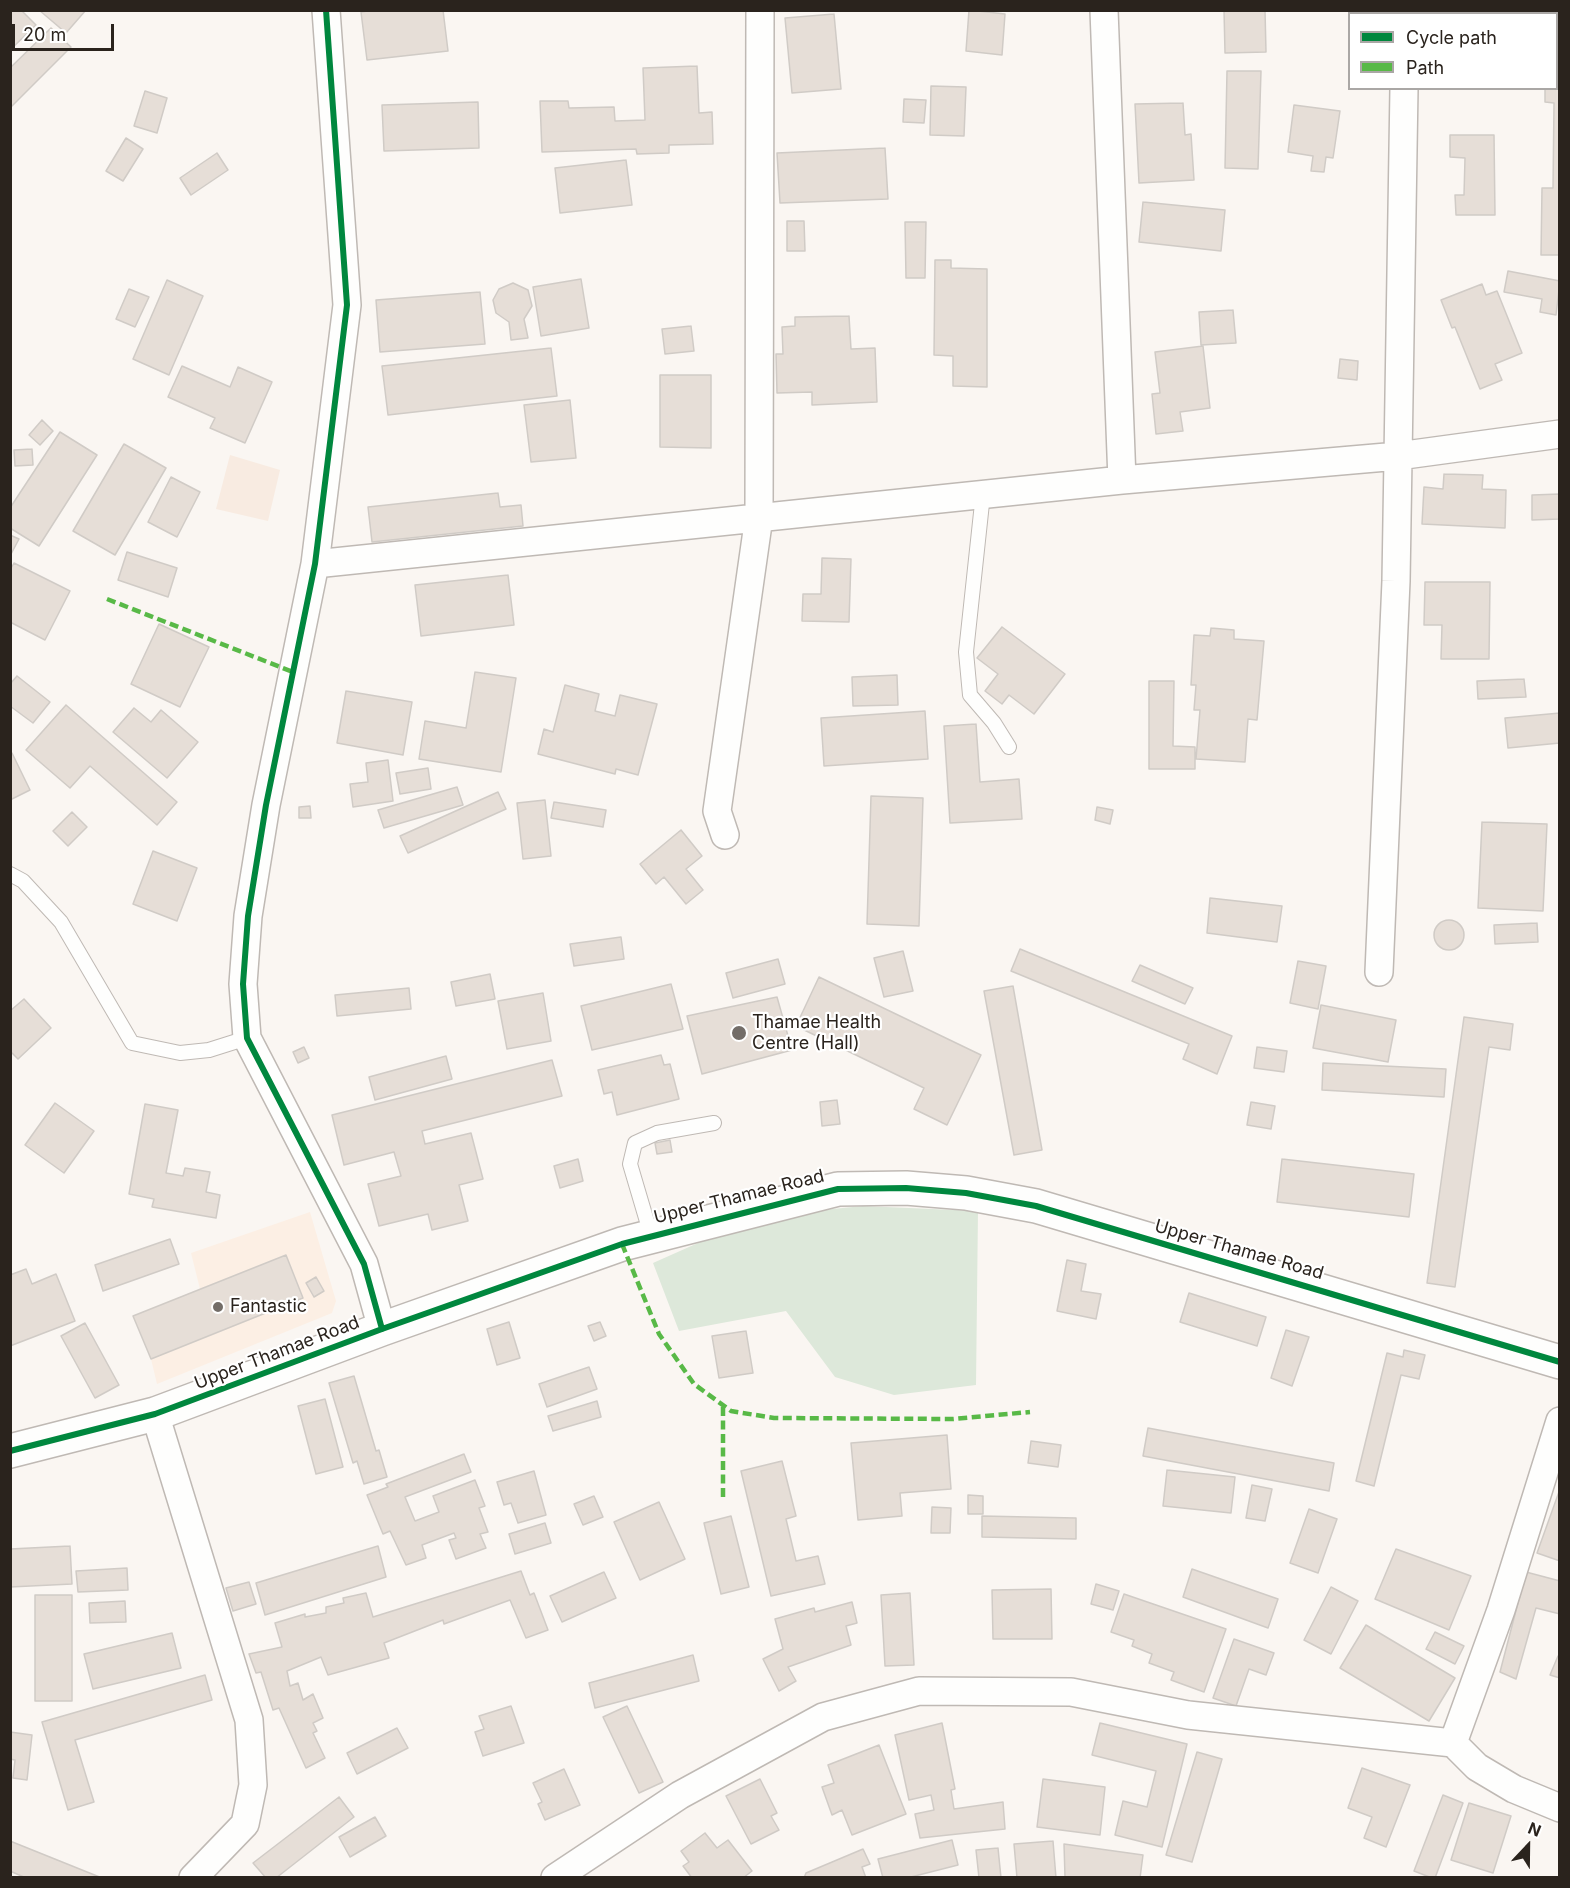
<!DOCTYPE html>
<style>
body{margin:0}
#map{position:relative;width:1570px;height:1888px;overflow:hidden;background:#faf6f2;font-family:Inter,sans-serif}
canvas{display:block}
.frame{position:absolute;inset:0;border:12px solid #2a231d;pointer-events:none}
.legend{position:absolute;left:1348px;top:12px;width:210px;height:78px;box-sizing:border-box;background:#fff;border:2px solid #aaa7a5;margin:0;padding:8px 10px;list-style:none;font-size:18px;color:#2a231d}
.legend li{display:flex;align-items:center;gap:12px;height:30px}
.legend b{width:30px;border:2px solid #aaa7a5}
.north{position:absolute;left:1498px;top:1816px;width:60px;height:60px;-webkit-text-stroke:4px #fff;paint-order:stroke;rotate:22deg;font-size:16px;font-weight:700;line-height:24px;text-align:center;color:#2a231d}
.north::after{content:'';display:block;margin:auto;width:21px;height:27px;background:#2a231d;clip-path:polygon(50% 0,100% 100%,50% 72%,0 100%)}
.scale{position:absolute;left:12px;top:24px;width:102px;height:27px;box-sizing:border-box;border:3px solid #2a231d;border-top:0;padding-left:8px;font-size:18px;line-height:21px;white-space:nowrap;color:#2a231d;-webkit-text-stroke:4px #fff;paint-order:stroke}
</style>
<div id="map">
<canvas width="1570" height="1888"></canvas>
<div class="frame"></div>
<ul class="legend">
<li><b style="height:8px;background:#00873e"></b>Cycle path</li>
<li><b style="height:8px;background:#58b947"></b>Path</li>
</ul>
<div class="north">N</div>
<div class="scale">20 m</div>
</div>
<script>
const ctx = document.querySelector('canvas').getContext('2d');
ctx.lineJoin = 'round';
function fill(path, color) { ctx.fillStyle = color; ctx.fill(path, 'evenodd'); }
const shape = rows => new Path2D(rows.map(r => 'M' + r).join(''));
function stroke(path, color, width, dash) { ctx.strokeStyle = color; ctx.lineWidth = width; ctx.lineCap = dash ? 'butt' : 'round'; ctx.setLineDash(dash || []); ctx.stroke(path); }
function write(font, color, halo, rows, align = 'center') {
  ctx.font = font + ' Inter,sans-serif'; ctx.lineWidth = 4.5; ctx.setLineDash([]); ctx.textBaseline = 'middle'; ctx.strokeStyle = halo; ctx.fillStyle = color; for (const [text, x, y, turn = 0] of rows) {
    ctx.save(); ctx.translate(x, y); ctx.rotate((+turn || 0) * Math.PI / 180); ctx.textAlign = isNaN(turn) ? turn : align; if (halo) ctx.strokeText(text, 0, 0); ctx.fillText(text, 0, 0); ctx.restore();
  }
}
const built = shape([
 [310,1212,336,1301,332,1313,157,1384,151,1359,133,1316,200,1289,191,1253]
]);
const industrial = shape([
 [230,455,280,470,268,521,216,509]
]);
const green = shape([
 [863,1206,978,1211,976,1385,894,1395,835,1377,786,1311,679,1331,653,1263,707,1239,822,1210]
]);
const building = shape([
 [10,10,21,10,36,25,10,50,10,10],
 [39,10,86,10,66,33,39,10],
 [374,10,443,10,448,51,367,60,361,12,374,10],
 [969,10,1005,14,1002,55,966,51,969,10],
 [1224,10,1265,10,1266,52,1225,53,1224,10],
 [834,14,841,89,792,93,785,18,834,14],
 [51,28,71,47,10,108,10,68,51,28],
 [697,66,699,113,712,112,713,144,669,145,669,153,637,154,636,149,542,152,540,101,568,101,569,108,614,107,615,121,645,120,643,68,697,66],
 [1227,71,1261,71,1258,169,1225,168,1227,71],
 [1556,71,1560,71,1560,255,1541,255,1542,188,1553,188,1554,103,1545,102,1545,88,1556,88,1556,71],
 [931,86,966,87,964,136,930,135,931,86],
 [145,91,167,98,157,133,134,126,145,91],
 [904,99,926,100,924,123,903,122,904,99],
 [478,102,479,148,384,151,382,105,478,102],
 [1183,103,1185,135,1191,134,1194,180,1139,183,1135,104,1183,103],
 [1294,105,1340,111,1333,158,1326,157,1324,172,1311,171,1313,156,1288,152,1294,105],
 [1450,135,1494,135,1495,215,1456,215,1455,195,1464,195,1465,158,1450,157,1450,135],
 [126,138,143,149,123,181,106,171,126,138],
 [885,148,888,199,780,203,777,153,885,148],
 [217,153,228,170,191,195,180,178,217,153],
 [626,160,632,205,560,213,555,168,626,160],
 [1143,202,1225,210,1221,251,1139,242,1143,202],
 [787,221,804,221,805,251,787,251,787,221],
 [905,222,926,222,925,278,906,278,905,222],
 [935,260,951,260,951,268,987,269,987,387,953,386,953,356,934,355,935,260],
 [1508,271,1560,281,1556,315,1540,312,1542,299,1504,292,1508,271],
 [581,279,589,328,541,336,533,287,581,279],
 [167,280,203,296,169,375,133,359,167,280],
 [513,283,528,290,532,306,524,319,528,338,511,340,509,322,496,313,493,300,499,289,513,283],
 [1482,284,1486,295,1497,291,1522,353,1495,364,1502,380,1480,389,1455,327,1452,328,1441,300,1482,284],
 [129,289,149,297,135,327,116,319,129,289],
 [480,292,485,344,380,352,376,300,480,292],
 [1233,310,1236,343,1201,345,1199,312,1233,310],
 [849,316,851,349,875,348,877,402,812,405,812,392,777,393,776,354,783,354,782,327,795,326,795,317,849,316],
 [691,326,694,351,665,354,662,329,691,326],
 [1203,346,1210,408,1180,412,1183,431,1156,434,1152,394,1160,393,1155,352,1203,346],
 [551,348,557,396,388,415,382,366,551,348],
 [1340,359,1358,361,1357,380,1338,378,1340,359],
 [182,366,230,387,238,367,272,382,245,443,210,428,215,418,168,397,182,366],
 [660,375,711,375,711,448,660,447,660,375],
 [570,400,576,458,531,462,524,405,570,400],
 [42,420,53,431,40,445,29,435,42,420],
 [60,432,97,455,39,546,10,528,10,508,60,432],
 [124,444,166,468,115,555,73,531,124,444],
 [32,449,33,465,15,466,14,450,32,449],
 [1444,474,1483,475,1482,489,1506,490,1505,528,1422,524,1424,487,1443,489,1444,474],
 [171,477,200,492,177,537,148,522,171,477],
 [498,493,500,507,521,505,523,526,372,542,368,507,498,493],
 [1560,494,1560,519,1532,520,1532,495,1560,494],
 [10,535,19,539,10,556,10,535],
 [127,552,177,568,168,597,118,580,127,552],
 [822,558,851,559,849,622,802,621,803,594,821,594,822,558],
 [14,563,70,591,45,640,10,622,10,570,14,563],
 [508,575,514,625,421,636,415,585,508,575],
 [1425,582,1490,582,1489,659,1441,659,1442,625,1424,625,1425,582],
 [159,624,209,647,180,707,131,684,159,624],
 [1002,627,1065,674,1034,714,1009,695,1002,704,985,691,998,674,977,658,1002,627],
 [1211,628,1234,630,1234,639,1264,641,1257,720,1248,719,1245,762,1196,759,1200,710,1194,710,1196,685,1191,685,1194,635,1210,636,1211,628],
 [475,672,516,678,501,772,419,759,425,721,466,728,475,672],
 [897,675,898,705,853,706,852,677,897,675],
 [17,676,50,702,33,723,10,706,10,684,17,676],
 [1524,679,1526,697,1478,699,1477,681,1524,679],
 [1149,681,1174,681,1173,746,1195,747,1195,769,1149,769,1149,681],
 [565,685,599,694,595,711,615,716,620,695,657,704,638,775,616,769,615,774,538,754,544,729,553,732,565,685],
 [346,691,412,702,403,755,337,743,346,691],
 [66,705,177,802,157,825,90,766,70,788,26,750,66,705],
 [134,708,151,722,161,710,198,742,167,778,113,732,134,708],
 [925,711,928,759,824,766,821,718,925,711],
 [1560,713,1560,743,1508,748,1505,718,1560,713],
 [976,724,980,782,1019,779,1022,819,950,823,944,726,976,724],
 [12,753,30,790,10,800,10,754,12,753],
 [388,760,393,801,353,807,350,784,368,782,366,763,388,760],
 [428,768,431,789,400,794,396,773,428,768],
 [457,787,463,805,384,828,378,810,457,787],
 [498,792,506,809,408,853,400,836,498,792],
 [871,796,923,798,919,926,867,924,871,796],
 [545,800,551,856,523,859,517,803,545,800],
 [554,802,606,810,603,827,551,818,554,802],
 [310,806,311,818,299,818,299,807,310,806],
 [1097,807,1113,810,1110,824,1095,820,1097,807],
 [72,812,87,827,68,846,53,831,72,812],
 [1482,822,1547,824,1543,911,1478,908,1482,822],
 [681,830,702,856,686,869,703,890,686,904,664,877,656,884,640,864,681,830],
 [153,851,197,868,177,921,133,904,153,851],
 [1210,898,1282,906,1277,942,1207,933,1210,898],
 '1434 935a15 15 0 1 1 30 0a15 15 0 1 1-30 0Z',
 [1537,923,1538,942,1495,944,1494,925,1537,923],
 [621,937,624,959,574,966,570,944,621,937],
 [1020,949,1232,1036,1217,1074,1183,1059,1189,1044,1011,971,1020,949],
 [903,951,913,991,884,997,874,958,903,951],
 [778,959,785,984,733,998,726,973,778,959],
 [1298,961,1326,966,1318,1009,1290,1003,1298,961],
 [1140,965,1193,988,1185,1004,1132,981,1140,965],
 [490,974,495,999,456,1006,451,982,490,974],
 [819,977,981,1055,947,1125,914,1109,924,1088,796,1026,819,977],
 [671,984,683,1029,592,1050,581,1006,671,984],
 [1013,986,1042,1150,1014,1155,984,991,1013,986],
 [409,988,411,1009,337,1016,335,995,409,988],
 [543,993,551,1041,507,1049,498,1001,543,993],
 [777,997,792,1050,702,1074,687,1016,777,997],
 [24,999,51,1028,18,1059,10,1051,10,1011,24,999],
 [1321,1005,1396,1020,1388,1062,1313,1048,1321,1005],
 [1464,1017,1513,1024,1510,1050,1489,1047,1455,1287,1427,1283,1464,1017],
 [304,1047,309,1058,298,1063,293,1052,304,1047],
 [1257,1047,1287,1051,1284,1072,1254,1068,1257,1047],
 [661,1055,664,1065,670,1064,679,1099,617,1115,612,1092,604,1094,598,1070,661,1055],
 [446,1056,452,1079,375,1100,369,1077,446,1056],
 [552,1060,562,1096,422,1131,425,1144,471,1133,483,1179,459,1185,468,1221,432,1230,428,1214,379,1226,368,1184,401,1176,394,1152,344,1165,332,1115,552,1060],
 [1323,1063,1446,1069,1444,1097,1322,1090,1323,1063],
 [837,1100,840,1124,822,1126,820,1102,837,1100],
 [1251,1102,1275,1106,1271,1129,1247,1125,1251,1102],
 [55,1103,94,1131,64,1173,25,1145,55,1103],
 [145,1104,178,1110,166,1173,183,1176,185,1168,210,1172,206,1192,220,1195,216,1218,152,1207,154,1199,129,1194,145,1104],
 [670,1140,672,1152,657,1154,655,1143,670,1140],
 [578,1159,583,1181,560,1188,554,1166,578,1159],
 [1282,1159,1414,1174,1409,1217,1277,1202,1282,1159],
 [170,1239,179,1264,103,1291,95,1265,170,1239],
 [286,1255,303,1298,151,1359,133,1316,286,1255],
 [1067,1260,1086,1264,1081,1291,1101,1294,1096,1319,1057,1311,1067,1260],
 [26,1269,32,1284,56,1274,75,1321,10,1346,10,1275,26,1269],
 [316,1277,324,1291,314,1297,306,1283,316,1277],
 [1189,1293,1266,1317,1257,1346,1180,1322,1189,1293],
 [509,1322,520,1358,497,1365,487,1329,509,1322],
 [600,1322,606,1336,594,1341,588,1326,600,1322],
 [85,1323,119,1385,95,1398,61,1336,85,1323],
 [1286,1330,1309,1337,1292,1386,1271,1378,1286,1330],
 [746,1331,753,1373,719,1378,712,1336,746,1331],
 [1404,1350,1425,1355,1419,1379,1401,1375,1374,1486,1356,1481,1387,1353,1403,1357,1404,1350],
 [589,1367,597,1389,547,1407,539,1384,589,1367],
 [354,1376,376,1451,379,1450,387,1477,364,1484,357,1461,353,1463,329,1383,354,1376],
 [325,1399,343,1467,316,1474,298,1406,325,1399],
 [597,1401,601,1417,553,1431,548,1416,597,1401],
 [1148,1428,1334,1463,1329,1491,1143,1456,1148,1428],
 [947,1435,951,1489,900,1493,902,1516,858,1520,851,1443,947,1435],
 [1031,1441,1061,1445,1058,1467,1028,1463,1031,1441],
 [464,1454,471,1472,405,1497,415,1521,439,1512,433,1496,475,1480,485,1506,479,1508,488,1532,480,1534,486,1548,456,1559,449,1540,456,1538,454,1533,422,1545,426,1558,406,1565,390,1531,383,1534,367,1495,388,1487,386,1484,464,1454],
 [782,1461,796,1516,786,1519,796,1561,818,1556,825,1584,771,1596,741,1471,782,1461],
 [1167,1470,1235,1477,1231,1513,1163,1506,1167,1470],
 [534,1471,546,1515,518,1523,511,1503,504,1505,497,1482,534,1471],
 [1252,1485,1272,1489,1265,1521,1246,1518,1252,1485],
 [1560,1489,1560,1561,1537,1553,1560,1489],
 [968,1495,983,1496,983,1514,968,1514,968,1495],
 [594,1496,603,1517,583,1525,574,1504,594,1496],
 [659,1502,685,1559,640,1580,614,1522,659,1502],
 [932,1507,951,1508,950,1533,931,1533,932,1507],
 [1309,1509,1337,1519,1318,1573,1290,1563,1309,1509],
 [731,1516,749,1587,721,1594,704,1523,731,1516],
 [982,1516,1076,1518,1076,1539,982,1537,982,1516],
 [545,1523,551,1543,515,1554,509,1534,545,1523],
 [70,1546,72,1584,10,1587,10,1549,70,1546],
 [378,1546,386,1577,265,1615,256,1583,378,1546],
 [1396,1549,1471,1576,1449,1630,1375,1599,1396,1549],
 [127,1568,128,1590,78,1592,76,1571,127,1568],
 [1192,1569,1278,1599,1268,1628,1183,1597,1192,1569],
 [521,1571,530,1595,534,1593,548,1630,526,1638,510,1600,444,1624,443,1620,384,1643,389,1658,328,1675,321,1657,287,1671,290,1686,298,1683,303,1700,313,1694,323,1718,313,1723,317,1731,313,1733,325,1758,306,1768,279,1708,273,1710,261,1672,256,1673,249,1654,282,1647,275,1623,305,1614,305,1617,326,1613,326,1607,344,1603,343,1598,366,1593,373,1617,521,1571],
 [604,1572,616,1598,562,1622,550,1596,604,1572],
 [1526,1572,1560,1581,1560,1614,1536,1608,1516,1679,1500,1672,1526,1572],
 [249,1582,256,1604,233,1611,226,1588,249,1582],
 [1096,1584,1119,1591,1113,1610,1091,1604,1096,1584],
 [1331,1587,1358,1601,1331,1654,1304,1640,1331,1587],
 [1051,1589,1052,1639,993,1639,992,1590,1051,1589],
 [910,1593,914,1665,885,1666,881,1595,910,1593],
 [1124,1594,1226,1629,1204,1692,1171,1680,1174,1672,1149,1663,1152,1654,1132,1646,1134,1640,1111,1632,1124,1594],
 [35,1595,72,1595,72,1701,35,1701,35,1595],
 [125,1601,126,1622,90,1623,89,1603,125,1601],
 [852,1602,857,1623,846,1626,851,1645,788,1667,796,1681,779,1691,763,1659,783,1649,775,1619,814,1608,815,1612,852,1602],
 [1366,1625,1455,1678,1429,1721,1340,1668,1366,1625],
 [1435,1632,1464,1646,1455,1664,1426,1649,1435,1632],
 [172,1633,181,1668,93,1689,84,1654,172,1633],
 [1234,1639,1274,1653,1266,1675,1249,1669,1236,1706,1213,1698,1234,1639],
 [693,1655,699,1681,595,1708,589,1683,693,1655],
 [1558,1656,1560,1657,1560,1678,1550,1675,1558,1656],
 [205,1675,212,1700,75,1740,94,1802,68,1810,42,1722,205,1675],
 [511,1706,524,1743,483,1756,475,1732,484,1729,479,1716,511,1706],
 [627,1706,663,1782,639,1793,603,1717,627,1706],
 [942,1723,955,1789,951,1790,954,1809,1003,1802,1005,1829,920,1838,915,1814,934,1810,931,1795,909,1800,895,1735,942,1723],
 [1100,1723,1187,1744,1162,1847,1115,1835,1123,1801,1147,1807,1156,1771,1092,1755,1100,1723],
 [397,1728,408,1748,357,1774,347,1753,397,1728],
 [10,1732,32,1735,27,1780,13,1778,15,1760,10,1759,10,1732],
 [879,1745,906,1814,852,1835,842,1810,832,1815,822,1787,834,1783,828,1765,879,1745],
 [1197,1752,1222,1759,1192,1862,1166,1855,1197,1752],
 [1362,1768,1410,1785,1386,1847,1364,1838,1372,1817,1348,1808,1362,1768],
 [564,1769,580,1805,545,1820,538,1804,542,1802,533,1783,564,1769],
 [760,1779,777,1813,771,1816,779,1830,751,1844,726,1796,760,1779],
 [1043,1779,1105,1787,1100,1835,1037,1827,1043,1779],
 [1443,1795,1463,1803,1435,1878,1432,1878,1414,1871,1443,1795],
 [339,1797,354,1817,276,1878,266,1878,253,1863,339,1797],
 [1469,1803,1511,1816,1493,1873,1451,1860,1469,1803],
 [375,1817,386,1836,350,1857,339,1837,375,1817],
 [705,1833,717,1848,728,1840,752,1871,743,1878,692,1878,683,1866,689,1862,681,1851,705,1833],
 [952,1840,958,1865,907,1878,883,1878,878,1859,952,1840],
 [10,1841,102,1878,26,1878,10,1871,10,1841],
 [1053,1841,1056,1878,1017,1878,1014,1844,1053,1841],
 [1064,1844,1143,1855,1140,1878,1065,1877,1064,1844],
 [998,1848,1001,1878,979,1878,976,1850,998,1848],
 [863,1849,870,1864,862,1867,866,1878,804,1878,806,1873,863,1849]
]);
const service = shape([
 [983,494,966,652,970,695,994,723,1009,747],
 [10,874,23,881,61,922,132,1043,180,1053,209,1050,247,1038],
 [651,1235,630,1164,635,1143,657,1133,714,1123]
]);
const minor = shape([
 [326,10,347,305,315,564,266,805,248,916,243,984,247,1038,364,1264,382,1329],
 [1104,10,1122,480],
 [1406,14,1406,10],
 [315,564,1122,480,1398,456,1560,434],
 [725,835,717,811,759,517,760,10],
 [1379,972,1396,581,1404,88],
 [155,1414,249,1720,253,1785,245,1824,193,1878],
 [1453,1743,1501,1610,1560,1421],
 [555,1878,680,1795,823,1717,919,1691,1071,1692,1188,1715,1453,1743,1477,1767,1514,1789,1560,1808]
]);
const tertiary = shape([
 [10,1451,155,1414,382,1329,622,1244,838,1189,906,1188,966,1193,1036,1206,1560,1362]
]);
const quiet = shape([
 [107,599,293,672],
 [622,1244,659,1334,694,1384,731,1411,774,1418,953,1419,1030,1412],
 [723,1497,723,1405]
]);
const cycleway = shape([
 [326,10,347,305,315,564,266,805,248,916,243,984,247,1038,364,1264,382,1329],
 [10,1451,155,1414,382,1329,622,1244,838,1189,906,1188,966,1193,1036,1206,1560,1362]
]);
const markers = [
 [739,1033,8,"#736d68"],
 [218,1307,6,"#736d68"]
];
const poiNames = [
 ["Thamae Health",752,1023],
 ["Centre (Hall)",752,1044],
 ["Fantastic",230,1307]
];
const streetNames = [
 ["Upper Thamae Road",739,1197,-14],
 ["Upper Thamae Road",1239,1250,16],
 ["Upper Thamae Road",277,1353,-21]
];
fill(built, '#fcefe4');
fill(industrial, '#f8ebe1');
fill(green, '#dde8da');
fill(building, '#e6ded7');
stroke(building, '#d0cbc6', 1.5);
stroke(service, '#bfb9b4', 16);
stroke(minor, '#bfb9b4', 30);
stroke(tertiary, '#bfb9b4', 36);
stroke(service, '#fefefd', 14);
stroke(minor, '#fefefd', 27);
stroke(tertiary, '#fefefd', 33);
stroke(quiet, '#58b947', 4.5, [9, 4.5]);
stroke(cycleway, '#00873e', 6);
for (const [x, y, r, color] of markers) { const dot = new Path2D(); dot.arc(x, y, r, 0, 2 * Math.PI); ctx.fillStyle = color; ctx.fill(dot); stroke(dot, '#fff', 2); }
write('18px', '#2a231d', '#fff', poiNames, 'left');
write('18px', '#2a231d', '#fff', streetNames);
</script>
